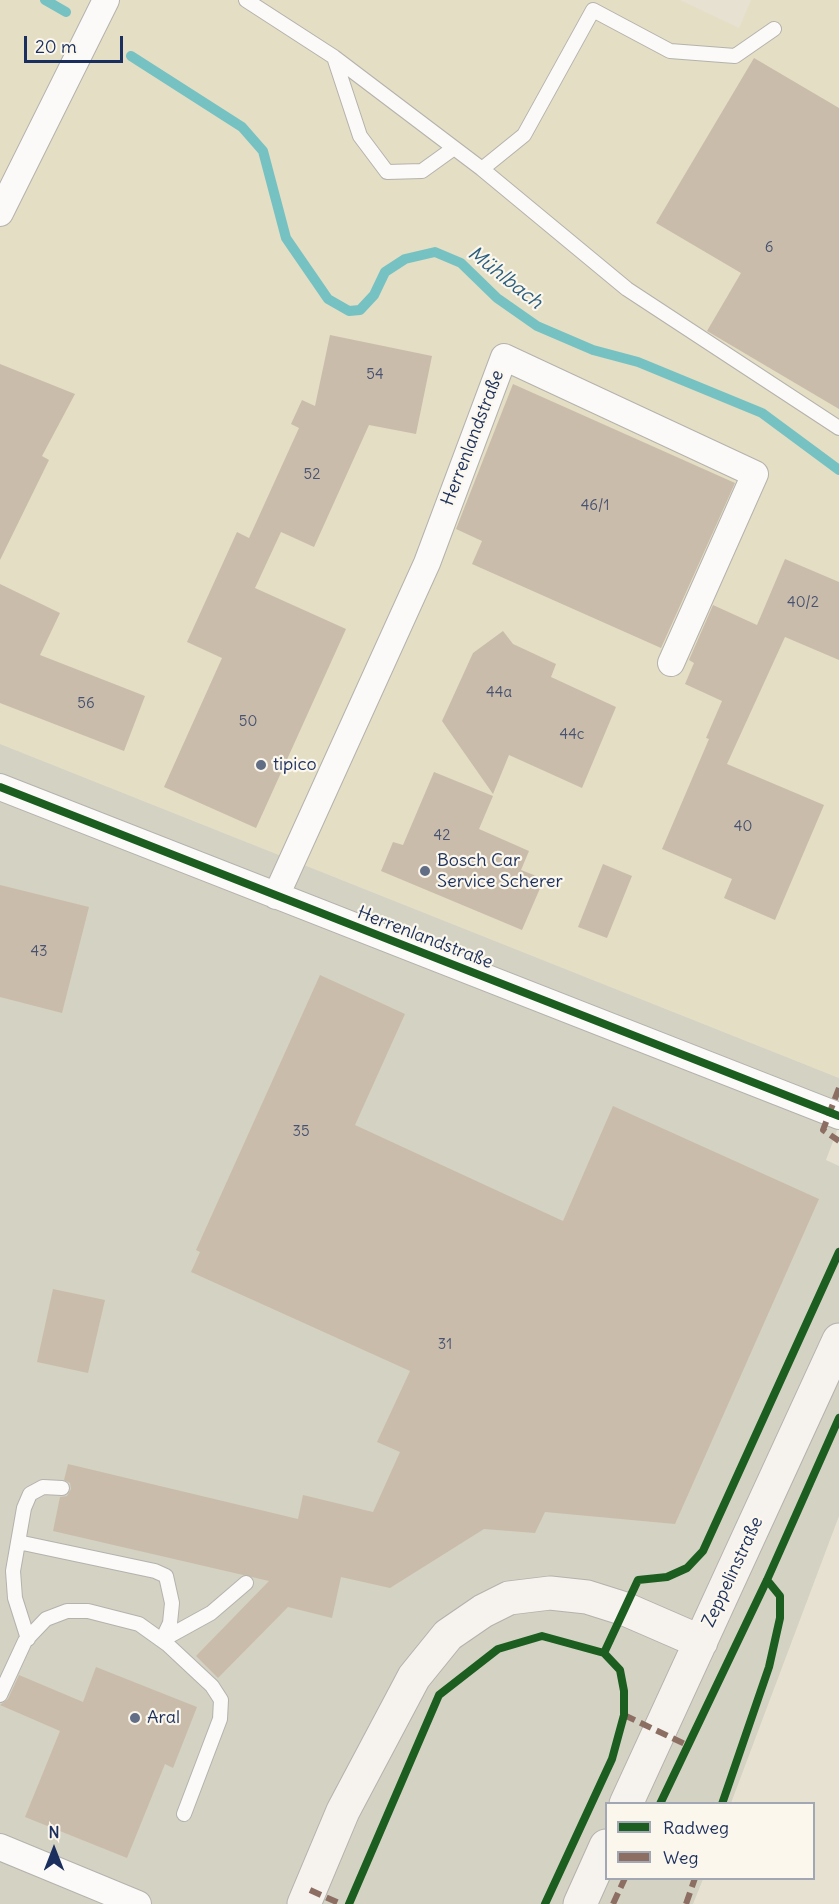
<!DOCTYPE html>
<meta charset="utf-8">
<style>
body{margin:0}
#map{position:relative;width:839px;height:1904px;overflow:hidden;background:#e7e1d1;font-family:Delius,sans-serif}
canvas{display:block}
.legend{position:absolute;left:605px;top:1802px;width:210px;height:78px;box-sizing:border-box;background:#fbf7ec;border:2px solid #a1a7b3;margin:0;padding:8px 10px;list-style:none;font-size:18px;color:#1b2f5e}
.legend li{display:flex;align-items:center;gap:12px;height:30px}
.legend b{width:30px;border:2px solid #a1a7b3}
.north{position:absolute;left:24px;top:1820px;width:60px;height:60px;-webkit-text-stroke:4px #fbf7ec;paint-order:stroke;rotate:0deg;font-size:16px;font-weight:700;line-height:24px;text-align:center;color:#1b2f5e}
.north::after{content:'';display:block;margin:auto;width:21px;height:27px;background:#1b2f5e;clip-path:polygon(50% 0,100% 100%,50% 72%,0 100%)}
.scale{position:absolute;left:24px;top:36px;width:99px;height:27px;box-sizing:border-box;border:3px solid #1b2f5e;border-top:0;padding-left:8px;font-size:18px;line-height:21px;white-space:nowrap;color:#1b2f5e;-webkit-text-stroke:4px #fbf7ec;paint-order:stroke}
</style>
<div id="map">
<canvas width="839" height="1904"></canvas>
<ul class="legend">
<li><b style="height:8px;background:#1b5e20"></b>Radweg</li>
<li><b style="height:8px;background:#8d6e63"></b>Weg</li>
</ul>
<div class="north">N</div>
<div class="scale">20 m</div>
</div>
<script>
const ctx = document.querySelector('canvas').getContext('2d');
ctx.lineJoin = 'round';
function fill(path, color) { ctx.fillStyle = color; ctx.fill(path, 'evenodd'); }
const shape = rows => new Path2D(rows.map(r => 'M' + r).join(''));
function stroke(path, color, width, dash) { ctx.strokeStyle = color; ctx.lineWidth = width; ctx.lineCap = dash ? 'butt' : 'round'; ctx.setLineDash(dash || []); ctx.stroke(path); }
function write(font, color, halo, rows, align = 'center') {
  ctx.font = font + ' Delius,sans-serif'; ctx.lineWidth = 4.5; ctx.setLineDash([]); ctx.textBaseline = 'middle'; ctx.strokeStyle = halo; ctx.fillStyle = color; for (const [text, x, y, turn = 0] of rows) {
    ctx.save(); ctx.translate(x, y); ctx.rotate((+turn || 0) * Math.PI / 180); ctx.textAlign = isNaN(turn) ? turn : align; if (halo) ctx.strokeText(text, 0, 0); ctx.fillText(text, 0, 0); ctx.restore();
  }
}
const built = shape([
 [0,0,680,0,739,28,751,0,839,0,839,1078,0,744]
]);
const industrial = shape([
 [0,744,839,1078,839,1125,826,1160,839,1166,839,1516,731,1803,606,1804,606,1878,703,1879,693,1904,0,1904]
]);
const stream = shape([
 [45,0,66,12],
 [131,56,242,127,263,151,286,238,328,299,349,311,360,310,374,295,385,272,405,259,435,252,461,263,497,298,537,326,593,350,638,362,762,413,839,470]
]);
const building = shape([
 [754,58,839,108,839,409,707,331,741,273,656,223],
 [330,335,432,356,416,434,369,425,314,547,281,532,255,588,346,629,256,828,164,787,222,658,187,642,237,532,249,538,299,428,291,424,302,400,315,406],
 [0,364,75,394,42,456,49,460,0,560],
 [513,384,735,483,661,648,472,564,482,541,456,529],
 [785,559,839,582,839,660,785,637,727,764,824,805,775,920,724,898,732,879,662,849,709,739,706,738,722,701,685,684,694,663,689,660,713,605,757,625],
 [0,584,60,613,40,655,145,696,124,751,0,703],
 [503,631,513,644,556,664,551,677,616,707,582,788,509,755,493,794,442,721,473,653],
 [434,772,493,796,479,829,529,851,521,870,544,879,522,930,381,871,393,842,403,845],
 [603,864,632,876,607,938,578,927],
 [0,885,89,907,62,1013,0,997],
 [320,975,405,1014,355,1125,563,1221,613,1106,819,1199,675,1524,545,1512,535,1533,484,1529,390,1588,341,1577,332,1618,288,1607,218,1678,196,1656,269,1581,53,1531,60,1497,67,1496,71,1489,70,1483,64,1480,68,1464,298,1519,303,1495,373,1512,400,1452,377,1442,410,1371,191,1272,200,1252,196,1250],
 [53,1289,105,1300,88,1373,37,1362],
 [96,1667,197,1707,173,1768,165,1764,127,1858,25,1817,60,1731,0,1705,8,1699,19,1675,83,1702]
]);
const service = shape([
 [246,0,334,57,482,169,524,135,593,10,670,51,735,56,774,29],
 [334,57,360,136,387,172,422,171,454,148],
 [482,169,627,289,839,428],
 [18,1542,155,1571,166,1576,172,1603,170,1623,162,1640],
 [28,1639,15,1598,13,1571,24,1508,30,1494,43,1487,62,1488],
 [162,1640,211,1613,246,1583],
 [0,1695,25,1641,46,1619,67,1611,88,1611,139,1624,167,1644,212,1686,221,1700,220,1719,184,1814]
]);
const minor = shape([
 [0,213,106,0],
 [0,787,839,1116],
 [276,896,427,563,504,357,755,474,671,663],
 [0,1847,138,1904]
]);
const secondary = shape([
 [626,1804,839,1340],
 [304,1904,343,1811,414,1677,448,1635,483,1611,509,1598,550,1593,587,1597,625,1609,701,1642],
 [580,1904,606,1846]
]);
const quiet = shape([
 [839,1088,823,1130,839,1141],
 [624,1715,687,1745],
 [310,1890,341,1904],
 [613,1904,625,1878],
 [686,1904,695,1878]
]);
const cycleway = shape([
 [0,787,839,1116],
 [660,1804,767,1580,839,1418],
 [722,1804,769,1667,780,1618,780,1596,767,1580],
 [349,1904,439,1695,498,1649,542,1636,604,1653],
 [545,1904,612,1759,624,1715,624,1691,620,1670,604,1653,638,1580,667,1577,687,1568,703,1551,839,1252]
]);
const markers = [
 [261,765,6,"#626d86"],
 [425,871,6,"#626d86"],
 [135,1718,6,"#626d86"]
];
const numberNames = [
 ["6",769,248],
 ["54",375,375],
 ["52",312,475],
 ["46/1",595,506],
 ["40/2",803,603],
 ["44a",499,693],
 ["56",86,704],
 ["50",248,722],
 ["44c",572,735],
 ["40",743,827],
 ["42",442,836],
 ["43",39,952],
 ["35",301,1132],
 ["31",445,1345]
];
const streetNames = [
 ["Herrenlandstraße",473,438,-69],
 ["Herrenlandstraße",425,938,21],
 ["Zeppelinstraße",733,1572,-65]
];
const poiNames = [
 ["tipico",273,765],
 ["Bosch Car",437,861],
 ["Service Scherer",437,882],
 ["Aral",147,1718]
];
const waterNames = [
 ["Mühlbach",505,278,38]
];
fill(built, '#e4dec4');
fill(industrial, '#d4d2c3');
stroke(stream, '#76c2c3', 10);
fill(building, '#cabcab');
stroke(service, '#b4b2ad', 16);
stroke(minor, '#b4b2ad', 28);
stroke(secondary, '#b4b2ad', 35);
stroke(service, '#fbfaf8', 14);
stroke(minor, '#fbfaf8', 26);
stroke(secondary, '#f6f2ee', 33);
stroke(quiet, '#8d6e63', 6, [12, 6]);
stroke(cycleway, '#1b5e20', 8);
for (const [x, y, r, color] of markers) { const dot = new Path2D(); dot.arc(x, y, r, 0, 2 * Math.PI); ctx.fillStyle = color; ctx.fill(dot); stroke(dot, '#fbf7ec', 2); }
write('15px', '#475271', null, numberNames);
write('18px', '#1b2f5e', '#fbf7ec', streetNames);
write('18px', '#1b2f5e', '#fbf7ec', poiNames, 'left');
write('italic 20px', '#2a5e7f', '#fbf7ec', waterNames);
</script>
